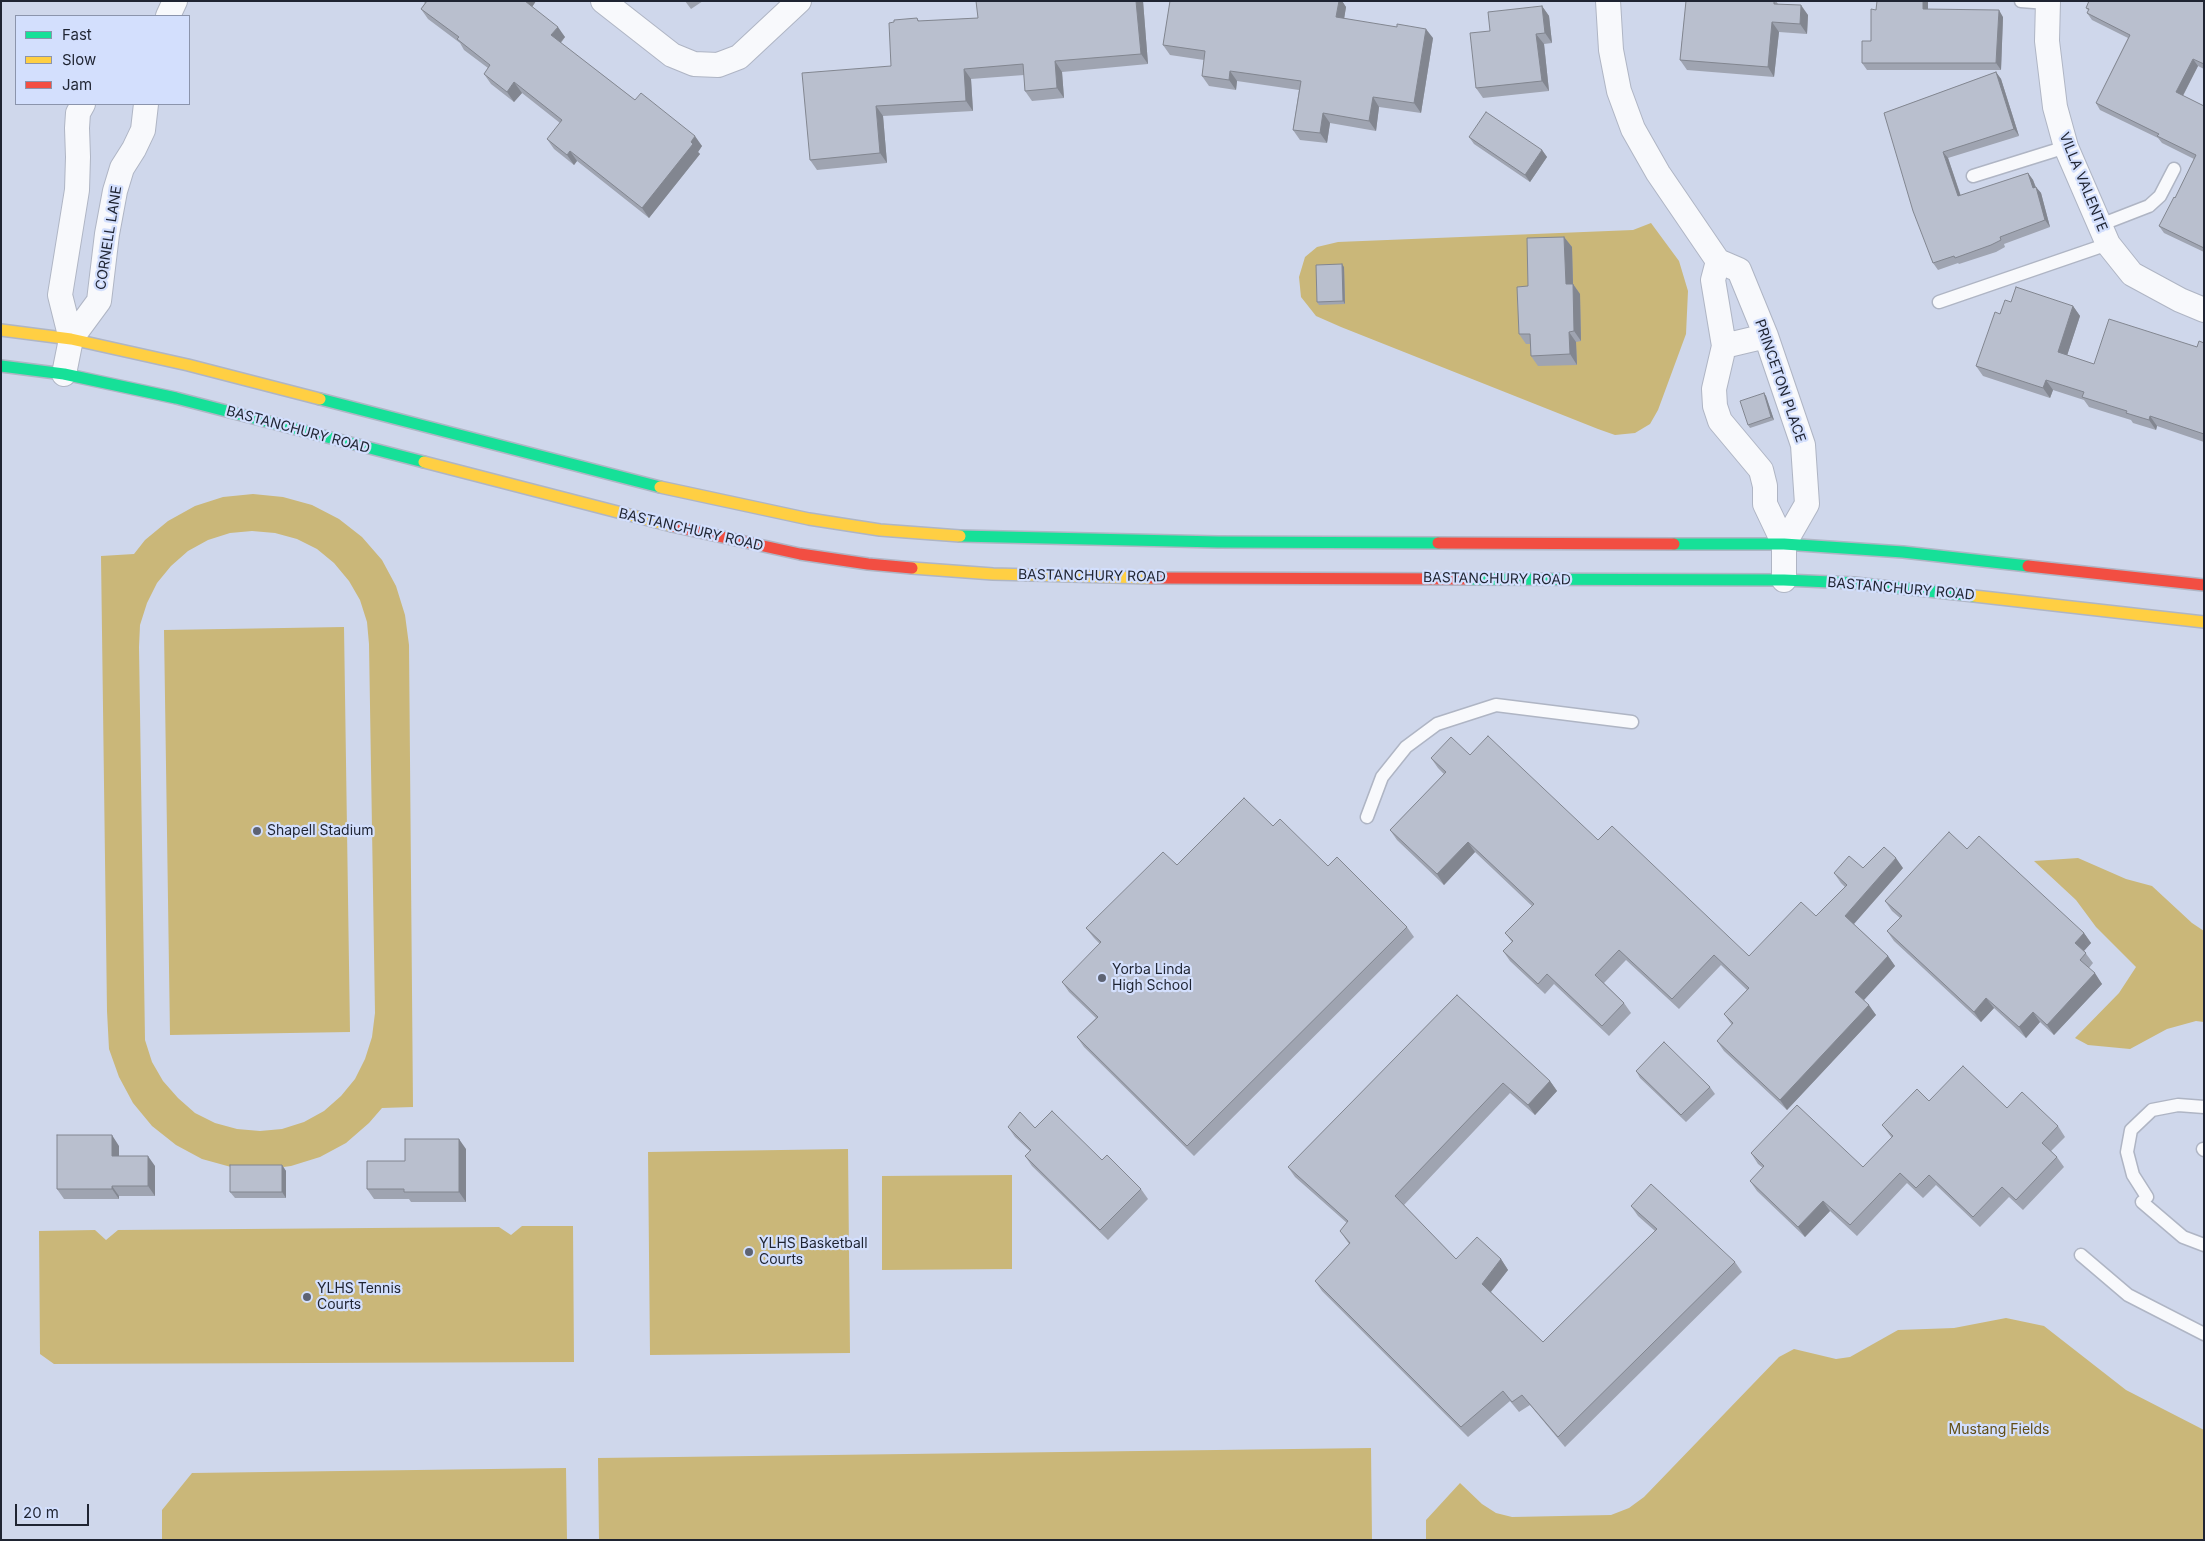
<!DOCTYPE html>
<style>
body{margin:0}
#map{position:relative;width:2205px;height:1541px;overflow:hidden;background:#cfd7eb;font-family:Inter,sans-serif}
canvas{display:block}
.frame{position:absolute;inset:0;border:2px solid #1f2432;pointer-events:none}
.legend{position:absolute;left:15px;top:15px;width:175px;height:90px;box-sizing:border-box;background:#d3dffd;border:1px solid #8b94ac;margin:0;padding:6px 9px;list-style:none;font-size:15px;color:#1f2432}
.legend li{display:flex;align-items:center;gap:10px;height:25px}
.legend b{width:25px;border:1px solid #8b94ac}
.scale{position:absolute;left:15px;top:1504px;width:74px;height:22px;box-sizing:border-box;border:2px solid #1f2432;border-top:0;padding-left:6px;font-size:15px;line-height:18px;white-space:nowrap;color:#1f2432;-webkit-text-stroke:4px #d3dffd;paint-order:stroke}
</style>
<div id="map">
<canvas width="2205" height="1541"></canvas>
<div class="frame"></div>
<ul class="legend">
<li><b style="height:6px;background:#16e098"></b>Fast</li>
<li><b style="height:6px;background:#ffcf43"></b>Slow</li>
<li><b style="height:6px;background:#f24e42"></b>Jam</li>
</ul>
<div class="scale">20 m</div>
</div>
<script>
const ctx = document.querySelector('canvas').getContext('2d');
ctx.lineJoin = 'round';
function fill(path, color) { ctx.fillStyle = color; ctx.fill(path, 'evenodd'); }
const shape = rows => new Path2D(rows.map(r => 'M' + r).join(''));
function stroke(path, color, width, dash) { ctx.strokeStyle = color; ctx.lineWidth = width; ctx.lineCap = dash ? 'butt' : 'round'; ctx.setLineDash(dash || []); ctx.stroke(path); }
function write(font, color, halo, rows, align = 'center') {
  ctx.font = font + ' Inter,sans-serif'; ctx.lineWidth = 4.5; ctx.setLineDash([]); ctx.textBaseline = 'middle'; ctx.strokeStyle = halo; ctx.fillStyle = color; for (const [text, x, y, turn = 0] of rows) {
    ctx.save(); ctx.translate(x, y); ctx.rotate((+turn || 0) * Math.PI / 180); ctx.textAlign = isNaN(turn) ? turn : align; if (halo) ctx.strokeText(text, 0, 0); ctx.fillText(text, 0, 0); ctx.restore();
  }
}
const green = shape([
 [1651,223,1679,261,1688,291,1686,334,1658,410,1650,424,1635,433,1615,435,1598,429,1341,327,1316,316,1301,297,1299,277,1305,257,1317,247,1338,242,1633,230],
 [253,494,283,497,312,505,339,519,362,537,382,560,396,586,405,615,409,645,413,1107,382,1108,369,1123,346,1143,320,1157,291,1166,261,1170,231,1167,202,1159,176,1145,152,1126,133,1103,119,1077,109,1049,107,1011,101,556,134,554,145,540,168,521,195,506,223,497],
 [252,531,275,533,297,539,317,549,334,563,349,581,360,600,367,622,369,644,375,1013,372,1037,365,1059,355,1079,341,1096,324,1111,304,1122,282,1129,260,1131,237,1129,215,1123,195,1113,178,1098,163,1081,152,1062,145,1040,139,647,140,625,147,603,157,583,171,566,188,551,208,540,230,533],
 [344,627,350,1032,170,1035,164,630],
 [2078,858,2126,879,2152,886,2192,923,2204,931,2204,1022,2196,1021,2167,1029,2130,1049,2088,1045,2075,1038,2119,993,2136,967,2096,927,2076,900,2034,861],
 [848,1149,850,1353,650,1355,648,1152],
 [1012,1175,1012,1269,882,1270,882,1176],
 [522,1226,573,1226,574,1362,54,1364,40,1354,39,1231,95,1230,106,1240,118,1230,499,1227,511,1235],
 [2006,1318,2044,1326,2126,1390,2204,1430,2204,1540,1426,1540,1426,1520,1460,1483,1482,1504,1496,1513,1512,1517,1611,1515,1629,1508,1644,1497,1779,1357,1794,1349,1836,1359,1850,1357,1898,1330,1954,1328],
 [1371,1448,1372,1540,599,1540,598,1458],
 [566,1468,567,1540,162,1540,162,1510,192,1473]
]);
const lane = shape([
 [2021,1,2047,3],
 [1973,176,2066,147],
 [2100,225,2149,206,2160,196,2174,169],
 [1939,302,2108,244],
 [1367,817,1382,777,1406,747,1437,724,1496,705,1632,722],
 [2203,1149,2204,1150],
 [2147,1197,2133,1175,2127,1152,2131,1130,2152,1110,2178,1105,2204,1107],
 [2142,1202,2183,1237,2204,1245],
 [2081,1255,2128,1295,2204,1334]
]);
const street = shape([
 [603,1,672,55,694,64,718,65,739,57,799,1],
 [1608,1,1611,50,1619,91,1633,129,1658,173,1718,261,1739,270,1766,336,1803,445,1807,504,1784,544],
 [2048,1,2047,41,2055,107,2066,147,2108,244,2132,274,2180,300,2204,310],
 [168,16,175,1],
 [1718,261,1713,280,1724,346,1714,389,1715,406,1720,421,1761,470,1765,486,1765,504,1784,544,1784,580],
 [71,339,60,295,77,190,78,157,77,128,78,113,83,104],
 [1724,346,1766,336],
 [64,374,71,339,99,301,107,234,115,191,122,168,134,149,143,130,146,104]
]);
const fast = shape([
 [1,366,64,374,176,398,424,462],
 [320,399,660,487],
 [960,536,1218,542,1438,543],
 [1674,544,1784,544,1903,552,2028,566],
 [1469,579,1784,580,1854,583,1974,596]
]);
const slow = shape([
 [1,330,71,339,188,365,320,399],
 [424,462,672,526],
 [660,487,809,519,880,530,960,536],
 [912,568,993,574,1151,578],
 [1974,596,2204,622]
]);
const jam = shape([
 [672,526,800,554,868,564,912,568],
 [1438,543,1674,544],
 [2028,566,2204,585],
 [1151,578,1469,579]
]);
const wall = shape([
 [423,1,536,1,532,7,565,37,561,43,635,100,702,146,698,152,700,154,649,218,577,161,574,165,554,149,547,139,560,123,522,93,514,102,491,84,484,74,488,68,464,50,460,43,428,19,421,9,425,3],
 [685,1,703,1,691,9],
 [1143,1,1148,64,1062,72,1064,98,1032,101,1025,91,1024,75,971,79,973,111,883,116,887,163,817,170,810,160,891,66,917,18,919,21,978,18],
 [1170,1,1342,1,1346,7,1344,18,1433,38,1421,113,1379,107,1376,131,1330,123,1327,143,1300,140,1293,130,1299,90,1237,81,1236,90,1209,86,1202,76,1204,60,1170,55,1163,45],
 [1686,1,1776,1,1778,4,1808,15,1807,34,1779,32,1774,77,1687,70,1680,60],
 [2204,1,2204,69,2198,66,2183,96,2204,106,2204,252,2164,233,2159,226,2175,198,2194,159,2162,143,2158,138,2100,110,2096,103,2128,38,2092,20,2087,13,2089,11,2086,8],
 [1542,6,1549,16,1552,43,1544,44,1549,91,1483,98,1476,88,1490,31],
 [1928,9,2003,17,2001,70,1867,70,1862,63,1871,41,1876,10],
 [1996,72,2001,79,2019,136,1948,158,1961,196,2028,173,2033,180,2036,187,2041,193,2050,227,2004,244,2005,247,1996,252,1959,264,1958,263,1938,270,1933,263,1884,113],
 [1469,137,1542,150,1547,157,1530,182,1474,144],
 [1564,237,1572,247,1573,284,1580,294,1581,341,1576,342,1577,365,1538,366,1531,356,1530,344,1526,344,1519,334,1528,286],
 [1344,267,1345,304,1319,305,1317,302],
 [2011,302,2073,306,2080,316,2067,355,2094,364,2197,347,2204,343,2204,442,2157,426,2156,430,2133,423,2131,420,2089,407,2084,400,2053,390,2050,398,1983,376,1976,366,2000,314],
 [1764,393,1766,396,1774,420,1750,428,1748,425],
 [1470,755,1598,840,1749,956,1816,916,1845,887,1841,883,1834,873,1863,868,1903,868,1854,924,1888,956,1895,966,1864,1000,1876,1015,1787,1110,1724,1051,1717,1041,1732,1025,1724,1014,1747,990,1721,965,1679,1009,1626,960,1604,983,1624,1003,1631,1013,1609,1036,1554,984,1545,994,1510,961,1503,951,1512,942,1505,933,1532,906,1475,852,1444,885,1397,840,1390,830,1444,774,1438,768,1431,758],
 [1273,826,1328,866,1407,927,1414,937,1194,1156,1084,1047,1077,1037,1096,1018,1069,992,1062,982,1100,944,1094,938,1086,928,1177,865],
 [1967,849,2084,933,2091,943,2084,951,2093,963,2089,968,2102,984,2054,1035,2040,1022,2026,1038,1994,1008,1981,1022,1894,941,1887,931,1900,918,1892,911,1885,901],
 [1457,995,1550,1081,1557,1091,1535,1115,1510,1093,1404,1205,1456,1259,1501,1259,1508,1270,1491,1292,1543,1342,1655,1231,1638,1216,1631,1206,1735,1262,1742,1272,1565,1447,1530,1405,1519,1412,1510,1401,1468,1437,1322,1291,1315,1281,1349,1244,1340,1231,1347,1223,1295,1177,1288,1167],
 [1636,1071,1710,1087,1715,1094,1686,1122,1640,1078],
 [1929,1101,2007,1108,2058,1126,2065,1137,2051,1151,2057,1157,2064,1167,2023,1210,2009,1197,1980,1227,1936,1185,1923,1198,1907,1183,1857,1236,1830,1211,1805,1237,1757,1191,1750,1181,1763,1168,1758,1164,1751,1153,1863,1167,1892,1138,1882,1125],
 [1008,1127,1035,1128,1102,1160,1141,1189,1148,1199,1108,1240,1032,1166,1025,1156,1030,1151,1015,1137],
 [119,1146,119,1156,155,1166,155,1196,119,1196,119,1199,64,1199,57,1189],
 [466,1149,466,1202,411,1202,409,1199,374,1199,367,1189,405,1161],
 [282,1165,286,1171,286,1198,235,1198,230,1192]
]);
const shadedWall = shape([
 [524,1,536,1,530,10],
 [1136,1,1143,1,1148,64,1141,54],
 [1339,1,1342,1,1346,7,1343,26,1336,17],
 [1923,1,1928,1,1928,15,1923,9],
 [1801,5,1808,15,1807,34,1800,24],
 [1542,6,1549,16,1552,43,1545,33],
 [1999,10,2003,17,2001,70,1996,63],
 [1772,22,1779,32,1774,77,1768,67],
 [558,27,565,37,558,45,551,35],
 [1426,29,1433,38,1421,113,1414,103],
 [1536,34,1544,44,1549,91,1542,81],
 [2193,59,2198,66,2181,99,2176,92],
 [1055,61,1062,72,1064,98,1057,88],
 [964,69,971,79,973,111,966,101],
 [1230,71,1237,81,1236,90,1229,80],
 [1996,72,2001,79,2019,136,2014,129],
 [514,82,522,93,514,102,507,92],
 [1373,97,1379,107,1376,131,1369,121],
 [876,106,883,116,887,163,880,153],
 [1323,113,1330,123,1327,143,1320,133],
 [695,136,702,146,698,152,700,154,649,218,642,208],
 [1542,150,1547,157,1530,182,1525,175],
 [570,151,577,161,574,165,567,155],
 [1943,152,1948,158,1963,203,1958,196],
 [2028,173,2033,180,2038,194,2033,188],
 [2036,187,2041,193,2050,227,2045,220],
 [1564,237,1572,247,1573,284,1580,294,1581,341,1574,331,1566,284],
 [1342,264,1344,267,1345,304,1343,301],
 [2073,306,2080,316,2065,362,2058,352],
 [1569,332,1576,342,1577,365,1570,354],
 [2046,380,2053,390,2050,398,2043,388],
 [1764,393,1766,396,1774,420,1771,417],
 [2150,416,2157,426,2156,430,2149,420],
 [1468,842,1475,852,1444,885,1437,874],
 [1896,858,1903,868,1852,926,1845,916],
 [2084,933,2091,943,2082,953,2075,943],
 [1888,956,1895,966,1862,1002,1855,992],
 [2095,973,2102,984,2054,1035,2047,1025],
 [1986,998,1994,1008,1981,1022,1974,1012],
 [1869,1005,1876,1015,1787,1110,1780,1100],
 [2033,1012,2040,1022,2026,1038,2019,1027],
 [1550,1081,1557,1091,1535,1115,1528,1105],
 [112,1135,119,1146,119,1166,112,1156],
 [459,1139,466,1149,466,1202,459,1192],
 [148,1156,155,1166,155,1196,148,1186],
 [282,1165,286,1171,286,1198,282,1192],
 [112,1186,119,1196,119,1199,112,1189],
 [1823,1201,1830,1211,1805,1237,1798,1227],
 [1501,1259,1508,1270,1489,1294,1482,1284]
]);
const building = shape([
 [427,1,525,1,558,27,551,35,635,100,641,93,695,136,691,142,693,144,642,208,570,151,567,155,547,139,562,120,514,82,507,92,484,74,490,65,457,39,459,37,421,9,427,1],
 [976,1,1136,1,1141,54,1055,61,1057,88,1025,91,1023,64,964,69,966,101,876,106,880,153,810,160,802,73,891,66,889,23,894,22,894,20,917,18,918,21,978,18,976,1],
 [1170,1,1339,1,1336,17,1397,27,1397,24,1426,29,1414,103,1373,97,1369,121,1323,113,1320,133,1293,130,1301,81,1230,71,1229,80,1202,76,1205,51,1163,45,1170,1],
 [1686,1,1774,1,1774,4,1801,5,1800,24,1772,22,1768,67,1680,60,1686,1],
 [1877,1,1923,1,1923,9,1999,10,1996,63,1862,63,1862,41,1871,41,1871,9,1876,10,1877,1],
 [2089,1,2204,1,2204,64,2193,59,2176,92,2204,106,2204,248,2159,226,2174,197,2175,198,2196,155,2157,136,2159,134,2096,103,2130,35,2087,13,2089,9,2086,8,2089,1],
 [1542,6,1545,33,1536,34,1542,81,1476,88,1470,33,1490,31,1488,12,1542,6],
 [1996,72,2014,129,1943,152,1958,196,2028,173,2033,188,2036,187,2045,220,2000,237,2001,240,1991,245,1955,258,1954,256,1933,263,1913,211,1884,113,1996,72],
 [1486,112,1542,150,1525,175,1469,137,1486,112],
 [1564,237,1566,284,1573,284,1574,331,1569,332,1570,354,1531,356,1530,334,1519,334,1517,287,1528,286,1527,238,1564,237],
 [1342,264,1343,301,1317,302,1316,265,1342,264],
 [2016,287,2073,306,2058,352,2094,364,2109,319,2197,347,2199,341,2204,343,2204,434,2150,416,2149,420,2126,413,2127,411,2082,397,2084,392,2046,380,2043,388,1976,366,1995,312,2000,314,2005,300,2011,302,2016,287],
 [1764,393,1771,417,1748,425,1740,401,1764,393],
 [1488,736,1598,840,1612,826,1749,956,1801,902,1816,916,1847,885,1834,873,1849,856,1863,868,1884,847,1896,858,1845,916,1888,956,1855,992,1869,1005,1780,1100,1717,1041,1733,1023,1724,1014,1749,988,1714,955,1672,999,1619,950,1595,975,1624,1003,1602,1026,1547,974,1538,984,1503,951,1513,941,1505,933,1534,904,1468,842,1437,874,1390,830,1446,772,1431,758,1451,737,1470,755,1488,736],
 [1244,798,1273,826,1280,819,1328,866,1337,857,1407,927,1187,1146,1077,1037,1098,1017,1062,982,1101,942,1086,928,1163,852,1177,865,1244,798],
 [1949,832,1967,849,1979,836,2084,933,2075,943,2086,953,2080,960,2095,973,2047,1025,2033,1012,2019,1027,1986,998,1974,1012,1887,931,1902,916,1885,901,1949,832],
 [1457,995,1550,1081,1528,1105,1503,1083,1395,1196,1456,1259,1477,1237,1501,1259,1482,1284,1543,1342,1657,1229,1631,1206,1651,1184,1735,1262,1558,1437,1522,1395,1512,1402,1503,1391,1461,1427,1315,1281,1350,1243,1340,1231,1348,1221,1288,1167,1457,995],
 [1664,1042,1710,1087,1681,1115,1636,1071,1664,1042],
 [1963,1066,2007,1108,2022,1092,2058,1126,2042,1143,2057,1157,2016,1200,2002,1187,1973,1217,1929,1175,1916,1188,1900,1173,1850,1225,1823,1201,1798,1227,1750,1181,1764,1166,1751,1153,1797,1105,1863,1167,1893,1136,1882,1125,1917,1089,1929,1101,1963,1066],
 [1052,1111,1102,1160,1107,1155,1141,1189,1100,1230,1025,1156,1031,1150,1008,1127,1020,1112,1035,1128,1052,1111],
 [57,1135,112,1135,112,1156,148,1156,148,1186,112,1186,112,1189,57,1189,57,1135],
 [405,1139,459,1139,459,1192,404,1192,404,1189,367,1189,367,1161,405,1161,405,1139],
 [230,1165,282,1165,282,1192,230,1192,230,1165]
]);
const markers = [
 [257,831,5,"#5d6373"],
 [1102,978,5,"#5d6373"],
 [749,1252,5,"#5d6373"],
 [307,1297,5,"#5d6373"]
];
const streetNames = [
 ["VILLA VALENTE",2083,182,68],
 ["CORNELL LANE",109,238,-81],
 ["PRINCETON PLACE",1780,381,71],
 ["BASTANCHURY ROAD",298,430,15],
 ["BASTANCHURY ROAD",691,530,13],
 ["BASTANCHURY ROAD",1092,576,1],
 ["BASTANCHURY ROAD",1497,579,1],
 ["BASTANCHURY ROAD",1901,589,5]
];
const poiNames = [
 ["Shapell Stadium",267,831],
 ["Yorba Linda",1112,970],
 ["High School",1112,986],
 ["YLHS Basketball",759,1244],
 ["Courts",759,1260],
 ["YLHS Tennis",317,1289],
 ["Courts",317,1305]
];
const parkNames = [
 ["Mustang Fields",1999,1430]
];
fill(green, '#cab779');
stroke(lane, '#afb5c4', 15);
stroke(street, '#afb5c4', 26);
stroke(fast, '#afb5c4', 14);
stroke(slow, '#afb5c4', 14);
stroke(jam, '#afb5c4', 14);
stroke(lane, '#f8f9fc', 12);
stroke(street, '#f8f9fc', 24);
stroke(fast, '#16e098', 11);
stroke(slow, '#ffcf43', 11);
stroke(jam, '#f24e42', 11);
fill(wall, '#9fa4b1');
fill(shadedWall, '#828690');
fill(building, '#b9bfce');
stroke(building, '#828690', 1);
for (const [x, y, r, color] of markers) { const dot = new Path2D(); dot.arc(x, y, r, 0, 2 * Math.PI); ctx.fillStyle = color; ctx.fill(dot); stroke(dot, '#d3dffd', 2); }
write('14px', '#1f2432', '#d3dffd', streetNames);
write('14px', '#1f2432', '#d3dffd', poiNames, 'left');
write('14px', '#624e15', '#d3dffd', parkNames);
</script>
